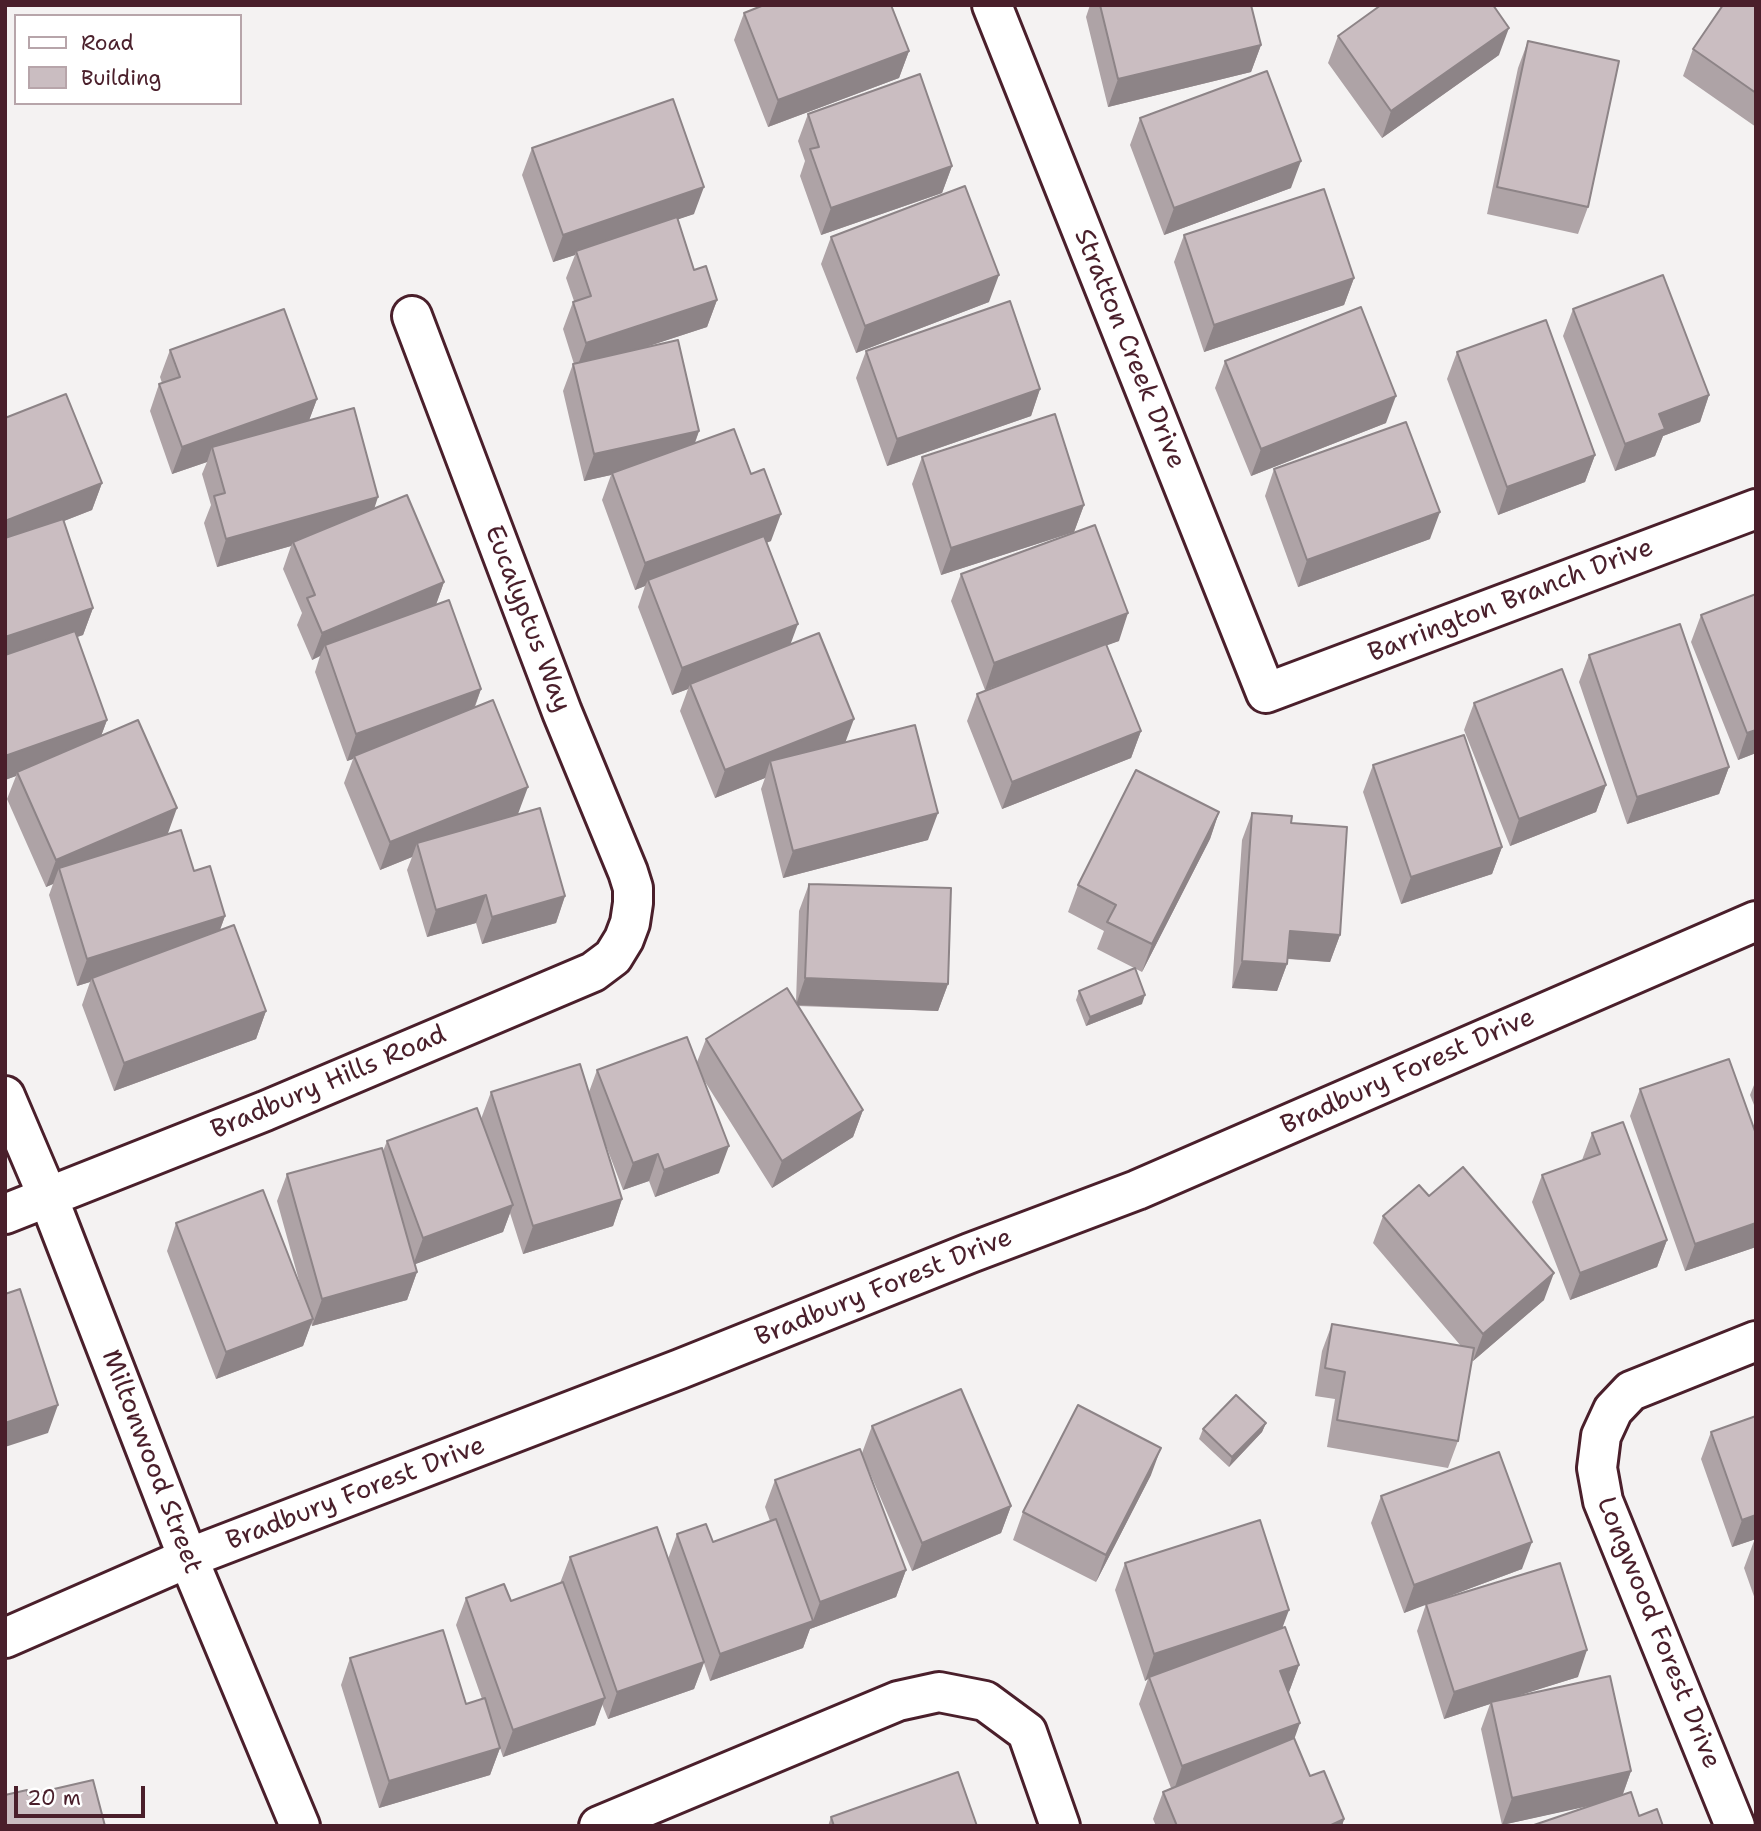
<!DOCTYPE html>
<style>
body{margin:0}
#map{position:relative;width:1761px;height:1831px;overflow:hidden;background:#f4f2f2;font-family:"Shantell Sans",sans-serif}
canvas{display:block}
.frame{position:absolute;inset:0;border:7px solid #4a1f2b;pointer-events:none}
.legend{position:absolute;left:14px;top:14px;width:228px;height:91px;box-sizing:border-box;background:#fff;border:2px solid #b7a5aa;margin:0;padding:9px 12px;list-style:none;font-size:21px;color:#4a1f2b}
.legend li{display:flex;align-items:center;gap:14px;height:35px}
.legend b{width:35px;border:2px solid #b7a5aa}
.scale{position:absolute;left:14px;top:1786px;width:131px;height:32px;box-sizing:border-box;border:4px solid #4a1f2b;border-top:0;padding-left:9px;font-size:21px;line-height:24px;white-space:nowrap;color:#4a1f2b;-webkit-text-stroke:5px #fff;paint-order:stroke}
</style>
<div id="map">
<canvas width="1761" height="1831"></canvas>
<div class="frame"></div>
<ul class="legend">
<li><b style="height:9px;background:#fff"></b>Road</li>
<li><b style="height:19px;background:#cabdc1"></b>Building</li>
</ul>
<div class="scale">20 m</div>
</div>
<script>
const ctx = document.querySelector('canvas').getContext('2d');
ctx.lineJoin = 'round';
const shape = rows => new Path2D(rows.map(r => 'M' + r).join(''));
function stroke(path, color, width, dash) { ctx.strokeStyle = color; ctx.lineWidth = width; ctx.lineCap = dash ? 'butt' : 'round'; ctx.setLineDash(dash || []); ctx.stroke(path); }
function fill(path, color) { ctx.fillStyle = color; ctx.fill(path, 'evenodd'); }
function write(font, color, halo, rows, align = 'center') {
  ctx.font = font + ' "Shantell Sans",sans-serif'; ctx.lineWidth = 5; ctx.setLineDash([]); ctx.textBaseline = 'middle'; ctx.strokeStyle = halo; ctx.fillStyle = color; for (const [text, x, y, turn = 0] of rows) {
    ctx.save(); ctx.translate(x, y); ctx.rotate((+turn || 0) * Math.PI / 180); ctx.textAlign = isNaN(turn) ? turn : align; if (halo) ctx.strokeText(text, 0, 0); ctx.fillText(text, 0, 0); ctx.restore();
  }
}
const street = shape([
 [992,5,1266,693,1756,509],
 [5,1096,48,1197,188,1558,300,1826],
 [5,1214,265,1111,593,972,613,957,624,939,630,923,633,903,633,888,628,872,562,712,412,316],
 [599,1826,898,1701,939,1692,985,1701,1027,1732,1060,1826],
 [1735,1826,1603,1501,1597,1468,1601,1436,1613,1410,1631,1391,1756,1341]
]);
const secondary = shape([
 [5,1638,188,1558,680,1369,970,1253,1137,1190,1756,921]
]);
const wall = shape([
 [1090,5,1251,5,1261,45,1251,72,1108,107,1086,17],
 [1756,5,1756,127,1683,76,1693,49],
 [744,13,909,51,899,78,768,127,734,40],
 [1338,36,1499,55,1382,138,1328,63],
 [1528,41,1588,207,1578,234,1487,214,1518,68],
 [808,114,952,166,942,193,821,235,800,176,805,161,798,141],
 [1140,118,1291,188,1164,235,1130,145],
 [532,148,694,214,678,219,694,270,717,300,707,327,639,349,699,431,695,443,771,541,766,543,790,645,845,742,928,840,783,878,761,789,765,778,715,798,680,711,688,689,672,695,638,607,645,586,635,590,602,500,611,475,584,481,563,391,573,364,574,364,563,329,573,302,574,301,566,278,575,255,553,262,522,175],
 [1184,235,1354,278,1344,305,1204,352,1174,262],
 [831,237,989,302,856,353,821,264],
 [1573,309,1709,395,1700,422,1663,436,1655,456,1615,471,1563,336],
 [170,350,317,399,309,420,374,508,444,582,436,605,481,689,475,707,518,814,565,896,556,923,482,944,476,923,427,937,407,870,412,857,380,870,344,783,353,759,347,761,315,672,320,656,312,660,297,625,302,613,283,569,291,546,217,567,204,523,211,505,202,474,207,462,172,474,150,411,159,384,162,383,160,377],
 [866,351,1040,389,1031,416,887,466,856,378],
 [1457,352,1595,455,1585,482,1498,515,1447,379],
 [1225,361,1386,423,1251,476,1215,388],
 [5,418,102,483,92,510,64,521,93,608,83,635,77,637,107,720,101,736,167,834,225,916,220,930,266,1011,256,1039,114,1091,82,1005,90,982,77,986,49,895,53,884,46,887,7,799,16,776,5,780],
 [922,457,1084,505,1074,532,941,575,912,484],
 [1274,469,1430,539,1298,587,1265,496],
 [961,574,1119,641,1106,645,1141,731,1131,758,1002,809,967,721,977,694,1054,664,985,690,951,601],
 [1756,594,1756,753,1738,760,1691,642,1701,615],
 [1589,655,1729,767,1719,794,1627,824,1579,682],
 [1474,703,1606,785,1596,812,1510,846,1464,730],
 [1373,765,1502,847,1492,874,1401,904,1363,792],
 [1219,812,1210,839,1142,972,1097,949,1104,931,1068,912,1078,885],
 [1252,813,1291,823,1340,935,1330,962,1288,959,1287,964,1277,991,1232,988,1242,840],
 [809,884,948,984,938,1011,798,1006,863,1110,853,1137,772,1188,702,1077,719,1173,655,1197,649,1181,623,1190,605,1143,622,1199,613,1226,523,1254,510,1213,503,1232,415,1264,417,1272,407,1300,312,1326,311,1323,303,1346,216,1379,167,1251,176,1223,303,1295,277,1201,287,1174,383,1151,387,1141,481,1119,491,1092,589,1092,597,1070,697,1062,706,1039,796,1002,799,911],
 [1079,991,1142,1004,1086,1026,1076,1000],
 [1756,1080,1756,1110,1750,1095],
 [1640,1089,1756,1134,1756,1247,1685,1271,1630,1116],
 [1592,1133,1667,1240,1657,1267,1570,1300,1532,1202,1542,1175,1582,1160],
 [1429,1196,1544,1300,1473,1361,1472,1359,1458,1441,1448,1468,1327,1447,1335,1399,1315,1396,1322,1351,1332,1324,1461,1346,1373,1243,1383,1216],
 [1756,1416,1756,1539,1732,1547,1701,1459,1711,1432],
 [1266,1423,1262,1432,1229,1467,1199,1439,1203,1429],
 [872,1426,1011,1506,1001,1533,912,1571,863,1457,906,1570,896,1597,810,1629,810,1628,803,1648,710,1681,704,1663,694,1689,608,1719,602,1704,595,1725,503,1757,500,1748,490,1775,379,1808,341,1685,350,1658,466,1704,482,1699,456,1625,466,1598,511,1601,560,1583,570,1557,668,1559,677,1534,713,1542,770,1521,765,1507,775,1480,862,1453],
 [1151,1475,1096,1582,1013,1540,1023,1512],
 [1381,1496,1522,1569,1428,1604,1578,1677,1513,1697,1631,1771,1623,1794,1639,1816,1663,1826,1591,1805,1502,1825,1481,1729,1490,1704,1444,1719,1417,1631,1426,1604,1404,1613,1371,1523],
 [1756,1540,1756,1602,1744,1568,1754,1541],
 [1125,1563,1283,1628,1299,1665,1289,1692,1288,1692,1294,1738,1310,1776,1344,1819,1342,1826,1156,1826,1153,1819,1163,1792,1171,1788,1139,1704,1148,1679,1145,1681,1115,1590],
 [831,1817,977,1826,828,1826]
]);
const shadedWall = shape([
 [1509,28,1499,55,1382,138,1391,111],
 [1261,45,1251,72,1108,107,1118,79],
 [909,51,899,78,768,127,778,100],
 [1301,161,1291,188,1164,235,1174,208],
 [952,166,942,193,821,235,831,208],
 [704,187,694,214,577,254,576,251,575,255,553,262,563,235],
 [999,275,989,302,856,353,865,326],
 [1354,278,1344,305,1204,352,1214,325],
 [717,300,707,327,576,370,586,343],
 [1040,389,1031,416,887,466,897,439],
 [1709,395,1700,422,1663,436,1655,456,1615,471,1625,444,1659,414],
 [1396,396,1386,423,1251,476,1261,449],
 [317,399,307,426,212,447,207,462,172,474,182,447],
 [699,431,689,458,612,473,611,475,584,481,594,454],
 [1595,455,1585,482,1498,515,1507,487],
 [102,483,92,510,5,544,5,521],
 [378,497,369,525,293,542,291,546,217,567,226,539],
 [1084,505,1074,532,941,575,951,548],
 [1440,512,1430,539,1298,587,1307,560],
 [781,514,771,541,649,585,648,580,645,586,635,590,645,563],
 [444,582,434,610,325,645,320,656,312,660,322,633],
 [93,608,83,635,5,661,5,637],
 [1128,613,1119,641,985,690,994,663],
 [798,624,788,651,690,684,688,689,672,695,682,668],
 [481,689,471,716,354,756,353,759,347,761,356,734],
 [854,719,844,746,770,761,765,778,715,798,725,770],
 [107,720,97,747,17,772,16,776,5,780,5,756],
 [1756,730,1756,753,1738,760,1747,733],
 [1141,731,1131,758,1002,809,1012,782],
 [1729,767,1719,794,1627,824,1637,797],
 [1606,785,1596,812,1510,846,1519,819],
 [528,787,518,814,417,843,412,857,380,870,390,842],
 [177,808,167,836,59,868,53,884,46,887,56,860],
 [1219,812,1210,839,1142,972,1152,944],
 [938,813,928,840,783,878,793,851],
 [1502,847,1492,874,1401,904,1411,877],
 [486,895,476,923,427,937,436,910],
 [565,896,556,923,482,944,492,917],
 [225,916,215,943,92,978,90,982,77,986,87,959],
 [1290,931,1340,935,1330,962,1280,958],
 [1242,961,1287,964,1277,991,1232,988],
 [805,978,948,984,938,1011,796,1005],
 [1145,995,1142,1004,1086,1026,1090,1017],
 [266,1011,256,1039,114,1091,124,1063],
 [863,1110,853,1137,772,1188,782,1161],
 [729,1146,719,1173,655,1197,664,1170],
 [658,1154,649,1181,623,1190,633,1163],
 [622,1199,613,1226,523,1254,533,1226],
 [513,1205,503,1232,413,1265,423,1238],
 [1756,1223,1756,1247,1685,1271,1695,1244],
 [1667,1240,1657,1267,1570,1300,1580,1273],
 [417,1272,407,1300,312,1326,322,1299],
 [1554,1273,1544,1300,1473,1361,1483,1334],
 [313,1319,303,1346,216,1379,226,1352],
 [58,1405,48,1433,5,1447,5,1423],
 [1266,1423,1262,1432,1229,1467,1232,1457],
 [1161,1448,1151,1475,1096,1582,1106,1555],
 [1011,1506,1001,1533,912,1571,922,1543],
 [1756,1515,1756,1539,1732,1547,1742,1520],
 [1532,1542,1522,1569,1404,1613,1414,1585],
 [906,1570,896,1597,810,1629,820,1602],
 [1289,1610,1279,1637,1149,1677,1148,1679,1145,1681,1154,1654],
 [813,1621,803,1648,710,1681,720,1654],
 [1587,1650,1578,1677,1492,1704,1491,1702,1490,1704,1444,1719,1454,1692],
 [704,1662,694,1689,608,1719,617,1692],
 [1299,1665,1289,1692,1270,1698,1280,1671],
 [605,1698,595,1725,503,1757,513,1730],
 [1300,1723,1290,1751,1173,1793,1182,1766],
 [500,1748,490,1775,379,1808,389,1781],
 [1631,1771,1621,1799,1502,1825,1512,1798],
 [1344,1819,1342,1826,1329,1826]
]);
const building = shape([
 [764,5,891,5,909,51,778,100,744,13,764,5],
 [1100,5,1251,5,1261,45,1118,79,1100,5],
 [1381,5,1493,5,1509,28,1391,111,1338,36,1381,5],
 [1723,5,1756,5,1756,93,1693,49,1723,5],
 [1528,41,1619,61,1588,207,1497,187,1528,41],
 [1267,71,1301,161,1174,208,1140,118,1267,71],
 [920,74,952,166,831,208,810,149,819,147,808,114,920,74],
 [673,99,704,187,563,235,532,148,673,99],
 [965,186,999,275,865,326,831,237,965,186],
 [1324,189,1354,278,1214,325,1184,235,1324,189],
 [677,217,694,270,706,266,717,300,586,343,573,302,591,296,576,251,677,217],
 [1663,275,1709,395,1659,414,1665,429,1625,444,1573,309,1663,275],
 [1010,301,1040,389,897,439,866,351,1010,301],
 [1361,307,1396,396,1261,449,1225,361,1361,307],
 [284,309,317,399,182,447,159,384,180,377,170,350,284,309],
 [1546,320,1595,455,1507,487,1457,352,1546,320],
 [678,340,699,431,594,454,573,364,678,340],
 [66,394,102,483,5,521,5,418,66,394],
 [354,408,378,497,226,539,214,496,225,493,212,447,354,408],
 [1055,414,1084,505,951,548,922,457,1055,414],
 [1406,422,1440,512,1307,560,1274,469,1406,422],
 [734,429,751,474,764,469,781,514,645,563,612,473,734,429],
 [407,495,444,582,322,633,307,598,315,595,293,542,407,495],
 [63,519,93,608,5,637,5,538,63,519],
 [1095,525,1128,613,994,663,961,574,1095,525],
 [764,536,798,624,682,668,648,580,764,536],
 [1756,594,1756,730,1747,733,1701,615,1756,594],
 [449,600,481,689,356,734,325,645,449,600],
 [1680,624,1729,767,1637,797,1589,655,1680,624],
 [75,631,107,720,5,756,5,655,75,631],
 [819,633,854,719,725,770,690,684,819,633],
 [1106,644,1141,731,1012,782,977,694,1106,644],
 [1562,669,1606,785,1519,819,1474,703,1562,669],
 [493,700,528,787,390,842,354,756,493,700],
 [138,720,177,808,56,860,17,772,138,720],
 [915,725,938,813,793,851,770,761,915,725],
 [1464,735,1502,847,1411,877,1373,765,1464,735],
 [1136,770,1219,812,1152,944,1107,922,1116,905,1078,885,1136,770],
 [540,808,565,896,492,917,486,895,436,910,417,843,540,808],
 [1252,813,1292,816,1291,823,1347,827,1340,935,1290,931,1287,964,1242,961,1252,813],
 [181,830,194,871,210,866,225,916,87,959,59,868,181,830],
 [809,884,951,888,948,984,805,978,809,884],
 [234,925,266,1011,124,1063,92,978,234,925],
 [1135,968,1145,995,1090,1017,1079,991,1135,968],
 [787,988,863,1110,782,1161,706,1039,787,988],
 [687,1037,729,1146,664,1170,658,1154,633,1163,597,1070,687,1037],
 [1729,1059,1756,1134,1756,1223,1695,1244,1640,1089,1729,1059],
 [580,1064,622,1199,533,1226,491,1092,580,1064],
 [477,1108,513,1205,423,1238,387,1141,477,1108],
 [1623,1122,1667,1240,1580,1273,1542,1175,1600,1154,1592,1133,1623,1122],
 [382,1148,417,1272,322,1299,287,1174,382,1148],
 [1463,1167,1554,1273,1483,1334,1383,1216,1419,1185,1429,1196,1463,1167],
 [263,1190,313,1319,226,1352,176,1223,263,1190],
 [20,1289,58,1405,5,1423,5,1294,20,1289],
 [1332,1324,1474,1348,1458,1441,1337,1420,1345,1372,1325,1368,1332,1324],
 [961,1389,1011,1506,922,1543,872,1426,961,1389],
 [1236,1395,1266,1423,1232,1457,1203,1429,1236,1395],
 [1078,1405,1161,1448,1106,1555,1023,1512,1078,1405],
 [1756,1416,1756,1515,1742,1520,1711,1432,1756,1416],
 [860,1449,906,1570,820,1602,775,1480,860,1449],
 [1499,1452,1532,1542,1414,1585,1381,1496,1499,1452],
 [776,1519,813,1621,720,1654,677,1534,706,1524,713,1542,776,1519],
 [1260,1520,1289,1610,1154,1654,1125,1563,1260,1520],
 [657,1527,704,1662,617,1692,570,1557,657,1527],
 [1560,1563,1587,1650,1454,1692,1426,1604,1560,1563],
 [563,1582,605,1698,513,1730,466,1598,504,1584,511,1601,563,1582],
 [1285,1627,1299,1665,1280,1671,1300,1723,1182,1766,1149,1677,1285,1627],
 [443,1630,466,1704,485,1698,500,1748,389,1781,350,1658,443,1630],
 [1610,1676,1631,1771,1512,1798,1491,1702,1610,1676],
 [1294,1738,1310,1776,1324,1771,1344,1819,1329,1826,1177,1826,1163,1792,1294,1738],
 [958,1772,977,1826,834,1826,831,1817,958,1772],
 [93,1780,105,1826,6,1826,5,1821,5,1795,27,1790,28,1795,93,1780],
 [1631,1792,1639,1816,1657,1809,1663,1826,1531,1826,1631,1792]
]);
const streetNames = [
 ["Stratton Creek Drive",1129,349,68],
 ["Barrington Branch Drive",1511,601,-21],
 ["Eucalyptus Way",527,619,69],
 ["Bradbury Forest Drive",1408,1072,-24],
 ["Bradbury Hills Road",329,1083,-23],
 ["Bradbury Forest Drive",884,1288,-22],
 ["Miltonwood Street",151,1462,69],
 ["Bradbury Forest Drive",356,1494,-21],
 ["Longwood Forest Drive",1658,1633,68]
];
stroke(street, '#4a1f2b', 44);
stroke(secondary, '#4a1f2b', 44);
stroke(street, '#fff', 38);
stroke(secondary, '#fff', 38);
fill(wall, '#aea3a6');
fill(shadedWall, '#8d8487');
fill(building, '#cabdc1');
stroke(building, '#8d8487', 2);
write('26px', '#4a1f2b', '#fff', streetNames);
</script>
